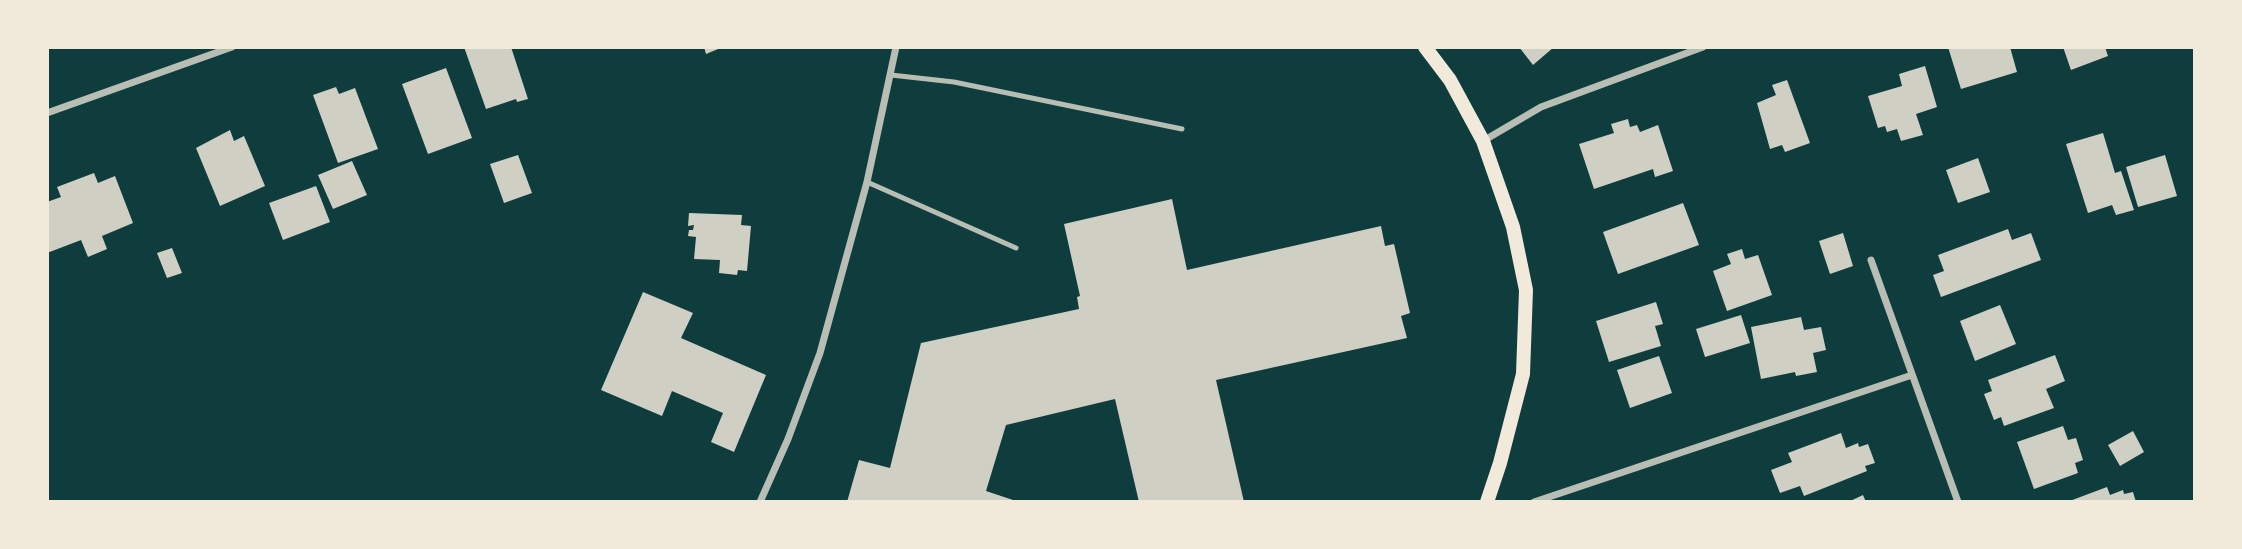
<!DOCTYPE html>
<style>
body{margin:0}
#map{position:relative;width:2242px;height:549px;overflow:hidden;background:#0f3d3e;font-family:Cabin,sans-serif}
canvas{display:block}
.frame{position:absolute;inset:0;border:49px solid #f1e9da;pointer-events:none}
</style>
<div id="map">
<canvas width="2242" height="549"></canvas>
<div class="frame"></div>
</div>
<script>
const ctx = document.querySelector('canvas').getContext('2d');
ctx.lineJoin = 'round';
function fill(path, color) { ctx.fillStyle = color; ctx.fill(path, 'evenodd'); }
const shape = rows => new Path2D(rows.map(r => 'M' + r).join(''));
function stroke(path, color, width, dash) { ctx.strokeStyle = color; ctx.lineWidth = width; ctx.lineCap = dash ? 'butt' : 'round'; ctx.setLineDash(dash || []); ctx.stroke(path); }
const building = shape([
 [464,47,511,47,528,99,517,102,516,99,486,109],
 [704,47,723,47,706,54],
 [1519,47,1554,47,1533,65],
 [1948,47,2010,47,2017,72,1961,89],
 [2063,47,2105,47,2108,56,2071,70],
 [1925,66,1937,107,1916,114,1923,135,1901,141,1897,129,1887,132,1885,126,1878,128,1868,96,1902,86,1899,74],
 [446,68,472,138,428,154,402,84],
 [1787,80,1810,143,1785,152,1782,145,1770,149,1757,103,1776,95,1772,85],
 [336,87,339,94,355,88,378,149,338,163,313,95],
 [1628,119,1630,127,1637,125,1640,132,1658,125,1673,171,1655,177,1653,169,1594,189,1579,144,1614,133,1611,124],
 [230,130,234,141,244,136,265,186,220,206,196,148],
 [2103,133,2115,173,2121,171,2134,210,2116,215,2112,205,2088,213,2066,144],
 [518,155,532,193,504,203,490,164],
 [2165,155,2177,196,2138,207,2126,167],
 [1978,158,1990,192,1958,203,1946,170],
 [352,161,367,195,333,209,318,175],
 [94,173,98,183,115,176,133,223,102,236,107,249,88,257,81,240,47,253,47,202,61,197,57,187],
 [316,186,330,222,283,240,269,203],
 [1172,199,1187,270,1381,226,1385,246,1394,244,1410,313,1401,316,1407,338,1216,380,1244,502,1139,502,1115,399,1006,425,986,491,1019,502,847,502,859,460,890,468,921,343,1079,309,1077,297,1080,296,1064,224],
 [1683,203,1699,245,1618,274,1603,232],
 [689,213,742,215,741,225,751,226,747,271,738,270,737,275,719,273,720,260,694,259,696,237,688,236,689,230,693,230,694,225,688,226],
 [2008,229,2012,240,2031,233,2041,260,1941,297,1933,275,1944,271,1938,255],
 [1843,233,1853,266,1830,274,1819,241],
 [172,248,182,273,167,278,157,253],
 [1742,249,1745,259,1758,255,1772,295,1727,311,1713,271,1731,264,1727,254],
 [643,292,693,313,681,338,766,375,734,452,711,442,723,413,672,391,662,416,601,390],
 [1656,302,1663,324,1655,326,1661,346,1609,362,1596,321],
 [2000,305,2016,344,1975,361,1960,321],
 [1741,315,1750,343,1705,357,1696,329],
 [1801,317,1804,330,1821,327,1826,350,1813,353,1817,372,1796,376,1795,372,1761,379,1751,327],
 [2055,355,2065,381,2046,389,2054,408,2004,426,2001,417,1994,420,1984,394,1992,391,1988,380],
 [1659,356,1672,393,1630,408,1617,370],
 [2063,426,2068,440,2076,438,2083,460,2075,463,2078,473,2034,489,2017,442],
 [2133,431,2144,452,2120,466,2108,445],
 [1841,433,1846,448,1858,443,1859,447,1868,444,1875,463,1865,466,1867,471,1804,496,1800,486,1780,493,1771,470,1792,462,1788,453],
 [2107,487,2110,495,2123,490,2124,494,2133,492,2136,502,2067,502],
 [1863,495,1866,502,1848,502]
]);
const service = shape([
 [891,75,954,82,1182,129],
 [867,182,1016,248]
]);
const minor = shape([
 [47,113,232,47],
 [1483,141,1541,107,1703,47],
 [1871,260,1958,502],
 [760,502,788,439,820,353,867,182,896,47],
 [1534,502,1912,375]
]);
const secondary = shape([
 [1425,47,1450,80,1483,141,1513,227,1526,290,1523,374,1500,463,1487,502]
]);
fill(building, '#cfcfc3');
stroke(service, '#b8beb3', 5);
stroke(minor, '#b8beb3', 7);
stroke(secondary, '#f1e9da', 14);
</script>
